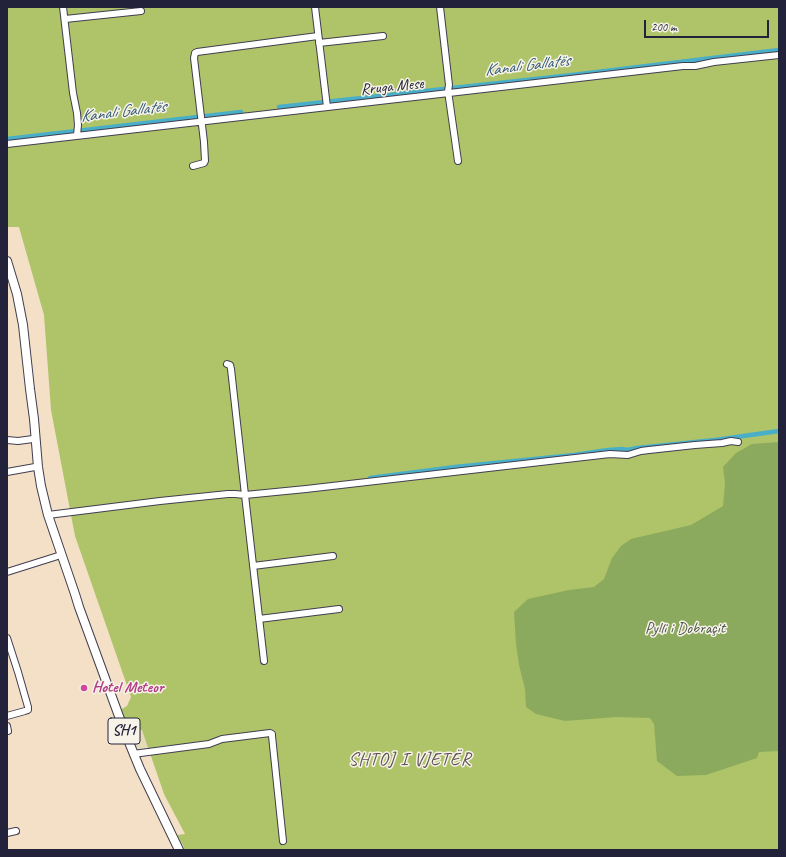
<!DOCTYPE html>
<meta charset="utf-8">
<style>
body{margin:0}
#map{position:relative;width:786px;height:857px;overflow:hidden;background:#f3e0c6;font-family:Caveat,sans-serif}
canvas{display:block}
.frame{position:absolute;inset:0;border:8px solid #22223b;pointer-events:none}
.scale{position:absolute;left:644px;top:20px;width:125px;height:18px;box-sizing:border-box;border:2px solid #22223b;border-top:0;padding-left:5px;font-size:12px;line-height:14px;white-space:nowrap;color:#22223b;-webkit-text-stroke:3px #f7f3e8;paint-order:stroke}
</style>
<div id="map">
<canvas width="786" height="857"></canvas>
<div class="frame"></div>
<div class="scale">200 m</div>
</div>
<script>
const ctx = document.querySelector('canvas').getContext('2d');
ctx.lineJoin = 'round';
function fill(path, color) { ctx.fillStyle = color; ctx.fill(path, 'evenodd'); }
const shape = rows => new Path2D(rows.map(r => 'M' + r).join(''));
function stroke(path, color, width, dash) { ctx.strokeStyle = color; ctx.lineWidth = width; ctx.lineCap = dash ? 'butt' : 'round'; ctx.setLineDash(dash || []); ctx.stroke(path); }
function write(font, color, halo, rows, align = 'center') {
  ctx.font = font + ' Caveat,sans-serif'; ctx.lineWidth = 3; ctx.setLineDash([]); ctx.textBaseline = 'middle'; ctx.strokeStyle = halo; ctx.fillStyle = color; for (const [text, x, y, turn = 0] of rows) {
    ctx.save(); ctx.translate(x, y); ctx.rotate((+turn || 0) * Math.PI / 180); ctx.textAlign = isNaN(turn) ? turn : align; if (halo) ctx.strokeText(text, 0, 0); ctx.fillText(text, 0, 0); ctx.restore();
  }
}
const built = shape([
 [181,725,183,746,138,751,130,731]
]);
const green = shape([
 [7,7,779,7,779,850,183,850,182,848,184,847,177,835,185,834,164,794,142,730,130,731,127,731,120,710,127,706,131,697,75,536,51,410,44,315,19,227,7,227]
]);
const forest = shape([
 [779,442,779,751,759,752,757,758,706,775,677,776,657,761,654,724,650,718,616,717,565,721,536,714,526,707,525,689,519,665,516,644,514,612,528,599,569,590,594,587,604,579,612,558,621,546,631,539,691,525,723,506,725,483,723,467,736,453,752,444]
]);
const canal = shape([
 [279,107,572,75,779,50],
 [7,139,241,112],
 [370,478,455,467,574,455,608,450,622,449,627,450,637,448,715,440,779,431]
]);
const minor = shape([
 [63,7,73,93,77,113,78,125,77,135],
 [315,7,327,107],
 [440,7,449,85,448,91,458,161],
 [65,19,141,11],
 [319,43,383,36],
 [7,144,683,66,695,66,714,62,779,55],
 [193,166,204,163,205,161,204,142,194,58,195,53,197,52,318,36],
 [227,364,230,365,231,369,245,495,264,661],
 [7,440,18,441,33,439],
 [7,472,35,467],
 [48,515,160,501,228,494,235,494,245,495,306,489,610,454,628,455,641,451,649,450,695,445,722,443,731,441,738,442],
 [253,566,333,556],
 [7,572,61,555],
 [259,619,339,609],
 [7,638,18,672,28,707,28,710,25,711,7,716],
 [7,726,8,731],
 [133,754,209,744,222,739,270,733,272,734,272,736,283,841],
 [7,833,16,831]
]);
const major = shape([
 [7,261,17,294,23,325,30,389,34,419,38,467,41,486,48,515,75,594,79,607,124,730,140,769,179,850]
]);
const markers = [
 [84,688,4,"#d1479c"]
];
const shields = [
 [124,731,32]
];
const shieldNames = [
 ["SH1",124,731]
];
const streetNames = [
 ["Rruga Mese",392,87,-6]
];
const parkNames = [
 ["Pylli i Dobraçit",685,629]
];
const hotelNames = [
 ["Hotel Meteor",92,688]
];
const waterNames = [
 ["Kanali Gallatës",527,66,-7],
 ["Kanali Gallatës",123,112,-7]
];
const quarterNames = [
 ["SHTOJ I VJETËR",410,760]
];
fill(built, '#e5daba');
fill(green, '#afc469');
fill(forest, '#8baa5d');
stroke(canal, '#49afc9', 4.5);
stroke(minor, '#413e50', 8);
stroke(major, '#413e50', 10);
stroke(minor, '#fff', 6);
stroke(major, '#fff', 8);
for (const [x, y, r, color] of markers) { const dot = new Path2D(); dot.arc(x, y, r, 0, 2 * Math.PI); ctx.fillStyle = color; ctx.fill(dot); stroke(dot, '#f7f3e8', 1.5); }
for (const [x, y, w] of shields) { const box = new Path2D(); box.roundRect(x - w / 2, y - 13, w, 26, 3); ctx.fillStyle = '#f7f3e8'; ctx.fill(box); stroke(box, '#22223b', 1); }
write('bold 15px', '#22223b', null, shieldNames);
write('16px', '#22223b', '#f7f3e8', streetNames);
write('16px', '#4c5349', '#f7f3e8', parkNames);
write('bold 16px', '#b23c85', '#f7f3e8', hotelNames, 'left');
write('italic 17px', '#325a74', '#f7f3e8', waterNames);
ctx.letterSpacing = '1px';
write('18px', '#5f5254', '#f7f3e8', quarterNames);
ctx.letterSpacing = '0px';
</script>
